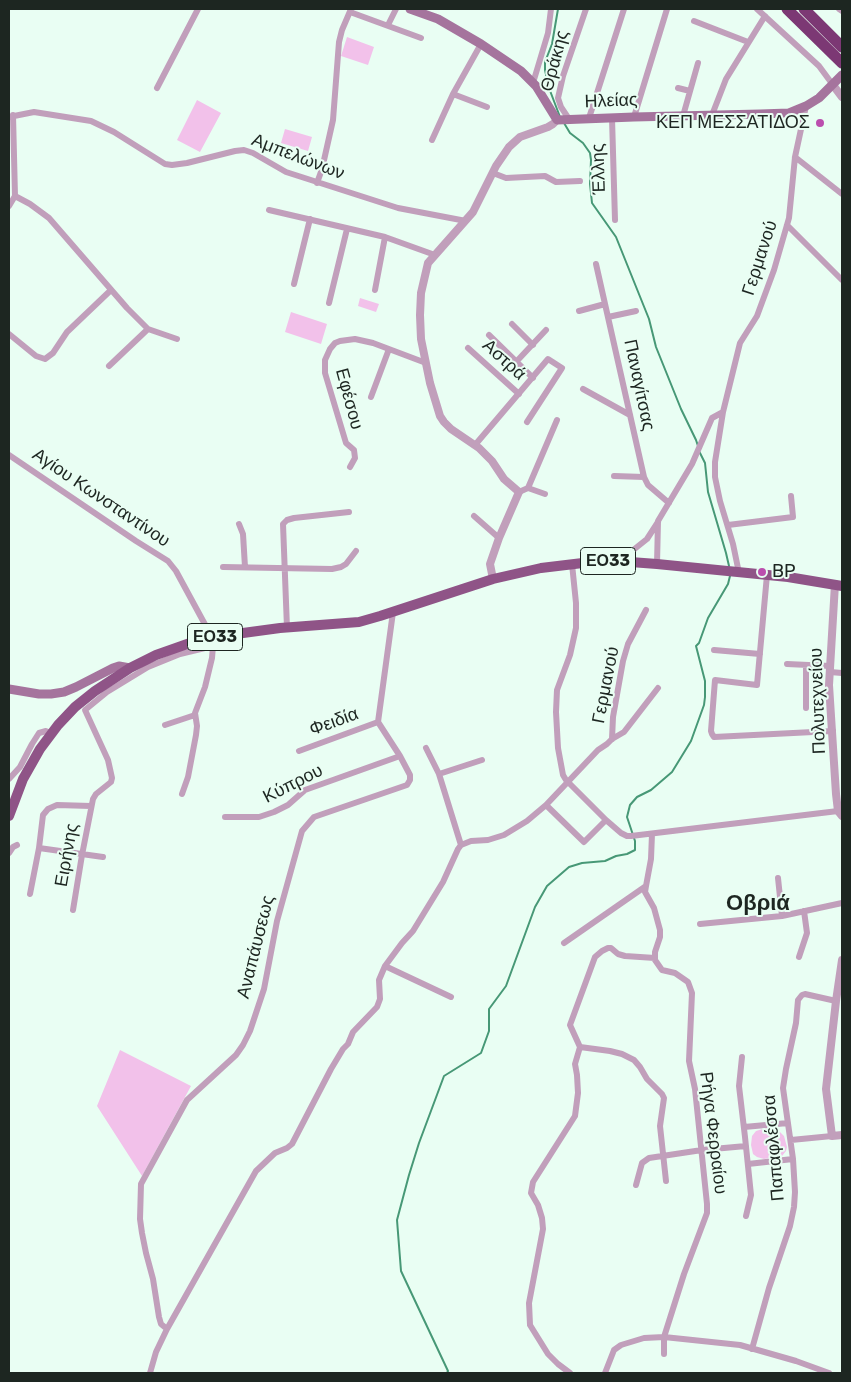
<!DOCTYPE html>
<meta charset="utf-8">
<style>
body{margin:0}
#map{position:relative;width:851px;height:1382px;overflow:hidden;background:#e9fef3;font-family:Rubik,sans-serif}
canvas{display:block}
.frame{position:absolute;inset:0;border:10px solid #1d2621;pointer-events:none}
</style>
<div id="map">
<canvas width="851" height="1382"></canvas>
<div class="frame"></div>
</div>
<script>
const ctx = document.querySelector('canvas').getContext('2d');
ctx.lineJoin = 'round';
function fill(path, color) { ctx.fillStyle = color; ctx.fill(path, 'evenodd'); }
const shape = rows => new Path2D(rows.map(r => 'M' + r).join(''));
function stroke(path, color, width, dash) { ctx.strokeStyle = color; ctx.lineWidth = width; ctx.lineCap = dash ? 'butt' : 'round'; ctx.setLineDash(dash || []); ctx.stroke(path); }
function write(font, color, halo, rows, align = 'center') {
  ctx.font = font + ' Rubik,sans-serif'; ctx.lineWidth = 4; ctx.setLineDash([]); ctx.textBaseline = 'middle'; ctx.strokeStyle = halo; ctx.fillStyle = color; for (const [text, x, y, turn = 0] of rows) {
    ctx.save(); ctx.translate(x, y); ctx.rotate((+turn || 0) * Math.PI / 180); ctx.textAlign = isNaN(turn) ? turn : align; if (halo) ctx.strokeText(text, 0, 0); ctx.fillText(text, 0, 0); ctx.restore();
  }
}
const green = shape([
 [347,37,374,47,368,65,341,56],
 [197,100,221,113,200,152,177,140],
 [285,129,312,137,308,151,281,143],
 [360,298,379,304,376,312,358,306],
 [291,312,327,324,321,344,285,332],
 [120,1050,191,1086,142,1176,97,1106],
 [766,1128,779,1131,784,1136,787,1147,786,1151,782,1156,764,1159,757,1157,753,1154,751,1145,752,1136,756,1131]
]);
const stream = shape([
 [558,9,552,44,545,62,545,70,549,88,560,117],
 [564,123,570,133,583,143,590,153,591,160,590,184,592,203,616,237,649,319,656,347,681,409,696,440,698,446],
 [699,451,705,463,708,492,726,553,729,566],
 [447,1373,448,1371,401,1271,397,1220,409,1175,419,1143,444,1076,481,1053,489,1031,489,1009,506,986,535,907,547,886,569,867,582,863,605,861,616,856,627,854,635,850,635,841,627,817,630,805,637,797,651,790,672,772,691,741,704,705,705,697,705,681,696,646,699,643,708,618,728,584,730,576]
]);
const minor = shape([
 [757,9,819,66,833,85],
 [839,9,842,11],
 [350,12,421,38],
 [694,21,748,42],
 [388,25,396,9],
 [533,83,548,33,551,9],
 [157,88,198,9],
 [678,88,690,91],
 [453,94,487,107],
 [712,115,726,79,765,16],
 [683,116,698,63],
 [9,117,34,112,91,121,114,132,165,164,172,165,187,163,235,151,244,150,253,153,286,172,398,208,466,221],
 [634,117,667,9],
 [589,118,624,9],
 [612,118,615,220],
 [569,119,561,107,558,98,563,76,586,9],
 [432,140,453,94,481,44],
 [795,157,842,194],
 [493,173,506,178,545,176,556,182,580,181],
 [317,183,322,169,333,120,339,42,342,30,351,9],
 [15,196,30,204,49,218,127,308,148,329,177,339],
 [9,206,15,196,13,115],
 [269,210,385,237,435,255],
 [787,225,842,280],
 [596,264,644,477,648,485,669,503],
 [294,284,310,219],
 [375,290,385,237],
 [329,303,347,229],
 [579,311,605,304],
 [608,317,636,311],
 [512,324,533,345],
 [9,334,36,356,45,359,53,353,67,332,111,290],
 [489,335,533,378],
 [468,348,519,394],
 [516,362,546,330],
 [109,366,148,329],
 [583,389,630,415],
 [371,397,389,349],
 [723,412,715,462,715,477,720,501,733,544,739,573],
 [475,445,548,359,562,368,527,422],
 [9,455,136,541,168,561,176,571,208,630,213,646,212,658,205,687,195,713,197,726,196,735,188,777,182,794],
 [350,467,355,458,354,450,346,443,325,373,325,360,330,349,335,343,340,341,355,339,373,343,426,363],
 [614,476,644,477],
 [528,488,557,420],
 [519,492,528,488,545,494],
 [474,516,499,538],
 [239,524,243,534,245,567],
 [728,525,793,517,791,496],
 [621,555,632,551,647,539,658,522],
 [572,564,576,603,576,628,570,655,557,690,556,712,558,748,563,775,566,780,606,820,621,833,627,836,631,836,838,811],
 [657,564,658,521,692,464,712,418,723,412,740,343,757,316,774,270,789,218,795,157,806,106],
 [223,567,332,569,341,567,346,564,356,551],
 [767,575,757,685,715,680,711,731,712,734,714,737,833,731],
 [287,628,283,524,287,520,294,518,349,512],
 [714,650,760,654],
 [787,664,830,666],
 [830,672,842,673],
 [806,708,806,665],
 [165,725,195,715],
 [612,739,613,717,623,661,628,644,646,610],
 [426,748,439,774,461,845],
 [299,751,378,722],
 [439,774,482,760],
 [9,779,20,767,32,744,39,733,46,731,51,734],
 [546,805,584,842,606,820],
 [225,817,259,817,274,812,288,805,305,790,400,756],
 [39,848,103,857],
 [9,853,13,847,17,845],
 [778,878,782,916],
 [646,886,645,892,654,908,660,930,660,937,655,952,655,960,662,970,675,973,688,982,692,993,689,1061,695,1089,707,1204,707,1213,684,1274,664,1337,664,1354],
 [30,894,39,848,43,815,48,809,57,805,91,806],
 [73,910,82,855,93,799,96,794,111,782,112,778,108,760,85,710,107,692,148,667,180,654,213,646],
 [700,924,782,916,842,903],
 [564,943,646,886,651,859,652,834],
 [799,957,807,933,804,911],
 [385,966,451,997],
 [580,1047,610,1051,622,1054,634,1060,640,1067,647,1079,662,1094,664,1098,660,1126,666,1181],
 [742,1057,739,1086,745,1137,751,1195,746,1216],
 [744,1127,788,1123],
 [791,1140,832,1136],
 [748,1164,793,1159],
 [636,1185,642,1163,649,1158,702,1150,746,1146],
 [167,1329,161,1324,159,1317,153,1279,146,1253,142,1233,140,1219,141,1184,187,1100,236,1055,243,1045,250,1031,264,989,277,921,302,831,314,817,407,785,410,780,410,775,400,756,378,722,393,612],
 [752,1349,769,1288,790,1226,794,1207,795,1192,793,1159,783,1088,786,1069,796,1023,798,1000,802,995,805,994,836,1001],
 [150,1373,156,1352,167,1329,256,1171,275,1153,287,1148,292,1144,331,1069,343,1049,348,1044,353,1032,377,1007,380,999,379,980,385,966,402,943,413,931,443,882,458,849,461,845,471,841,488,840,504,835,527,821,546,805,598,750,607,744,612,739,624,732,658,688],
 [570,1373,558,1364,548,1354,530,1325,529,1303,543,1229,542,1218,538,1205,531,1193,533,1182,575,1116,578,1093,577,1075,575,1064,580,1047,570,1025,595,957,602,951,608,948,611,948,618,954,625,956,655,958],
 [605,1373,614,1350,621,1345,644,1338,664,1337,740,1345,796,1361,829,1373]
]);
const tertiary = shape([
 [833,85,842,97],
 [493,579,490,564,499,538,519,492,504,479,492,461,479,448,451,429,444,422,440,416,430,383,421,339,420,315,421,293,428,263,473,212,496,166,509,147,520,137,548,127,553,124,557,120],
 [835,584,829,685,836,794,838,811,842,816],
 [842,960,836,1001,826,1089,832,1136,842,1135]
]);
const secondary = shape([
 [410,9,438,19,481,44,521,71,536,86,557,120,634,117,760,114,789,113,806,106,819,98,842,75],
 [9,689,39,694,51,694,64,692,76,687,113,668,119,666,130,668]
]);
const primary = shape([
 [9,816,23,779,40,749,58,725,75,707,95,691,130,668,156,655,190,643,211,638,243,633,280,628,359,622,380,616,493,579,541,568,591,562,617,561,657,564,788,577,842,586]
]);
const motorway = shape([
 [787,9,842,63],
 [804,9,842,47]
]);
const markers = [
 [820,123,5,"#bb4eae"],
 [762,572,5,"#bb4eae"]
];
const shields = [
 [608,561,55],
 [215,637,55]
];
const shieldNames = [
 ["ΕΟ33",608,561],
 ["ΕΟ33",215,637]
];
const streetNames = [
 ["Θράκης",555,61,-75],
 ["Ηλείας",611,101,-2],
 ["Αμπελώνων",298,157,21],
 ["Έλλης",599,169,-92],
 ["Γερμανού",760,258,-72],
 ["Αστρά",504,360,42],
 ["Παναγίτσας",639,385,78],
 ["Εφέσου",349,399,75],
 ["Αγίου Κωνσταντίνου",101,498,34],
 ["Γερμανού",606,685,-79],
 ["Πολυτεχνείου",818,701,-92],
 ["Φειδία",334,722,-20],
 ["Κύπρου",293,784,-27],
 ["Ειρήνης",67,855,-80],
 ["Αναπάυσεως",256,947,-76],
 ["Ρήγα Φερραίου",713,1133,83],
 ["Παπαφλέσσα",774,1148,-95]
];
const poiNames = [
 ["ΚΕΠ ΜΕΣΣΑΤΙΔΟΣ",810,123],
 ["BP",772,572,"left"]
];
const districtNames = [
 ["Οβριά",758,904]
];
fill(green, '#f2c1ea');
stroke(stream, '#479876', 2);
stroke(minor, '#c19fbb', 6);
stroke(tertiary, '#c19fbb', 8);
stroke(secondary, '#a5749d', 9);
stroke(primary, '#8f5487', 10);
stroke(motorway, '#7c3874', 11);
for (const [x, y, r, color] of markers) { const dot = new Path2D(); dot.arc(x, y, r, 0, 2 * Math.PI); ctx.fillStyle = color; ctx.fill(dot); stroke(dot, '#e9fef3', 2); }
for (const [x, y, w] of shields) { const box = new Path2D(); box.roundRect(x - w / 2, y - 13.5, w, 27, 4); ctx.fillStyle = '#e9fef3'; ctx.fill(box); stroke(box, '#1d2621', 1); }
write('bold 16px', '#1d2621', null, shieldNames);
write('18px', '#1d2621', '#e9fef3', streetNames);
write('18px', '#1d2621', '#e9fef3', poiNames, 'right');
write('bold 22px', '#1d2621', '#e9fef3', districtNames);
</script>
